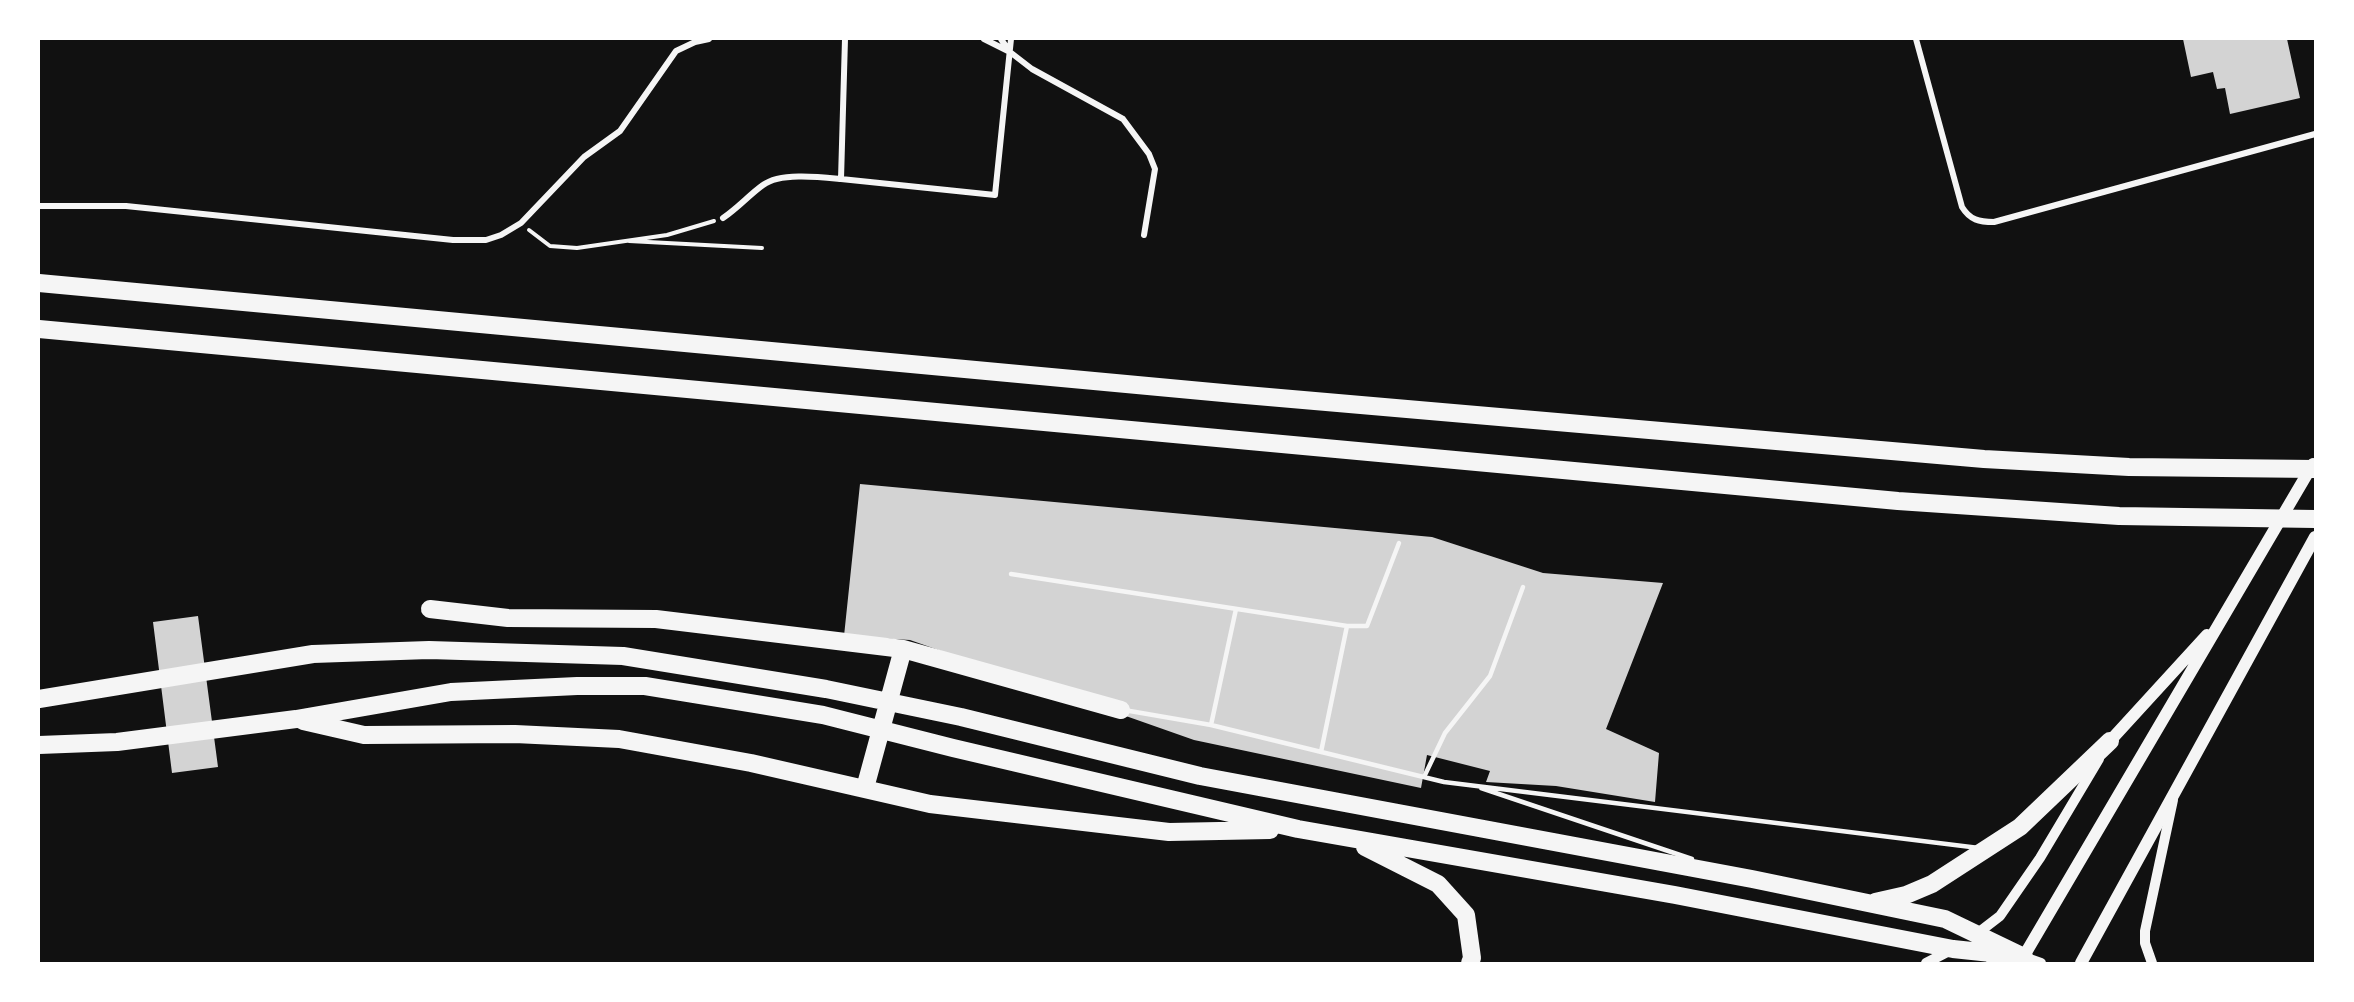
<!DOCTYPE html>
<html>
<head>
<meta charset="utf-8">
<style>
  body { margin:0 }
  #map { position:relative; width:2354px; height:1002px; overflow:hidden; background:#111; font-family:"Golos Text",sans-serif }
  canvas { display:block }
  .frame { position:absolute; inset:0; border:40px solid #fff; pointer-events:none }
</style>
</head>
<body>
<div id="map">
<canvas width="2354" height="1002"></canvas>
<div class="frame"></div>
</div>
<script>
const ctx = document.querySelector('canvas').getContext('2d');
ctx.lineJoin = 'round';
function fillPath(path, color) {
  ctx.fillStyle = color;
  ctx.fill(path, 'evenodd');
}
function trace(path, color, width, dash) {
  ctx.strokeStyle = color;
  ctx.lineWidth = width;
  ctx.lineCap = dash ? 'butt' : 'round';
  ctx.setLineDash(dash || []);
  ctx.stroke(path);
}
const building = new Path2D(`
  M2183 39H2287L2300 98 2230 114 2225 88 2217 89 2213 72 2191 77Z
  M860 484 1432 537 1543 573 1663 583 1606 729 1659 753 1655 802 1556 786 1486 782 1490 771 1427 755 1421 788 1194 740 910 640 844 636Z
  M198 616 218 767 172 773 153 622Z`);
const path = new Path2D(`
  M529 230 550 246 577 248 667 235 714 221
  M629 241 762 248`);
const service = new Path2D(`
  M1011 574 1347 626
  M1124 710 1211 725 1444 782 1979 848
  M1211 725 1236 609
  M1321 752 1347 626H1367L1399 543
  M1424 777 1445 733 1490 676 1523 587
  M1481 788 1692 859`);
const minor = new Path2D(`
  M845 39 841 179 995 195 1011 39
  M984 39 1010 52 1032 69 1123 119 1149 154 1155 169 1144 235
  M1001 39 1009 51
  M1916 39 1962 207C1970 220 1979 222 1994 222L2315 134
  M39 206H126L453 240H486L501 235 521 223 584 157 620 131 676 51 695 42 709 39
  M723 218C738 208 749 195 763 185 780 172 821 177 841 179`);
const tertiary = new Path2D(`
  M1974 936 2000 916 2040 858 2099 759
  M1926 963 1953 949
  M1991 963 2024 957 2041 963
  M2152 963 2145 943V931L2173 800`);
const secondary = new Path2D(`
  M2110 741 2207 635
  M2021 961 2313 464
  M2081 963 2315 537`);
const motorway = new Path2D(`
  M39 283 1234 394 1984 459 2129 467 2315 469
  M39 329 1898 501 2119 516 2315 519
  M430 609 508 618 656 619 903 649 1121 710
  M39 699 313 654 429 650 623 656 826 689 961 717 1200 776 1752 879 1945 919 2024 957
  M303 721 364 735 515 734 619 739 751 763 930 804 1169 832 1270 830
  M39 745 117 742 296 719 451 692 577 686H645L823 715 953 748 1298 829 1675 895 1953 949 2010 955
  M865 788 903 649
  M1365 847 1438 884 1466 915 1472 958 1470 963
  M1875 902 1906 895 1932 884 2020 827 2110 741`);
fillPath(building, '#d3d3d3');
trace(path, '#f5f5f5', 4);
trace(service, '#f5f5f5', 4.5);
trace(minor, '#f5f5f5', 6);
trace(tertiary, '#f5f5f5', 10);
trace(secondary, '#f5f5f5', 12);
trace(motorway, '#f5f5f5', 18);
</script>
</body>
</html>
